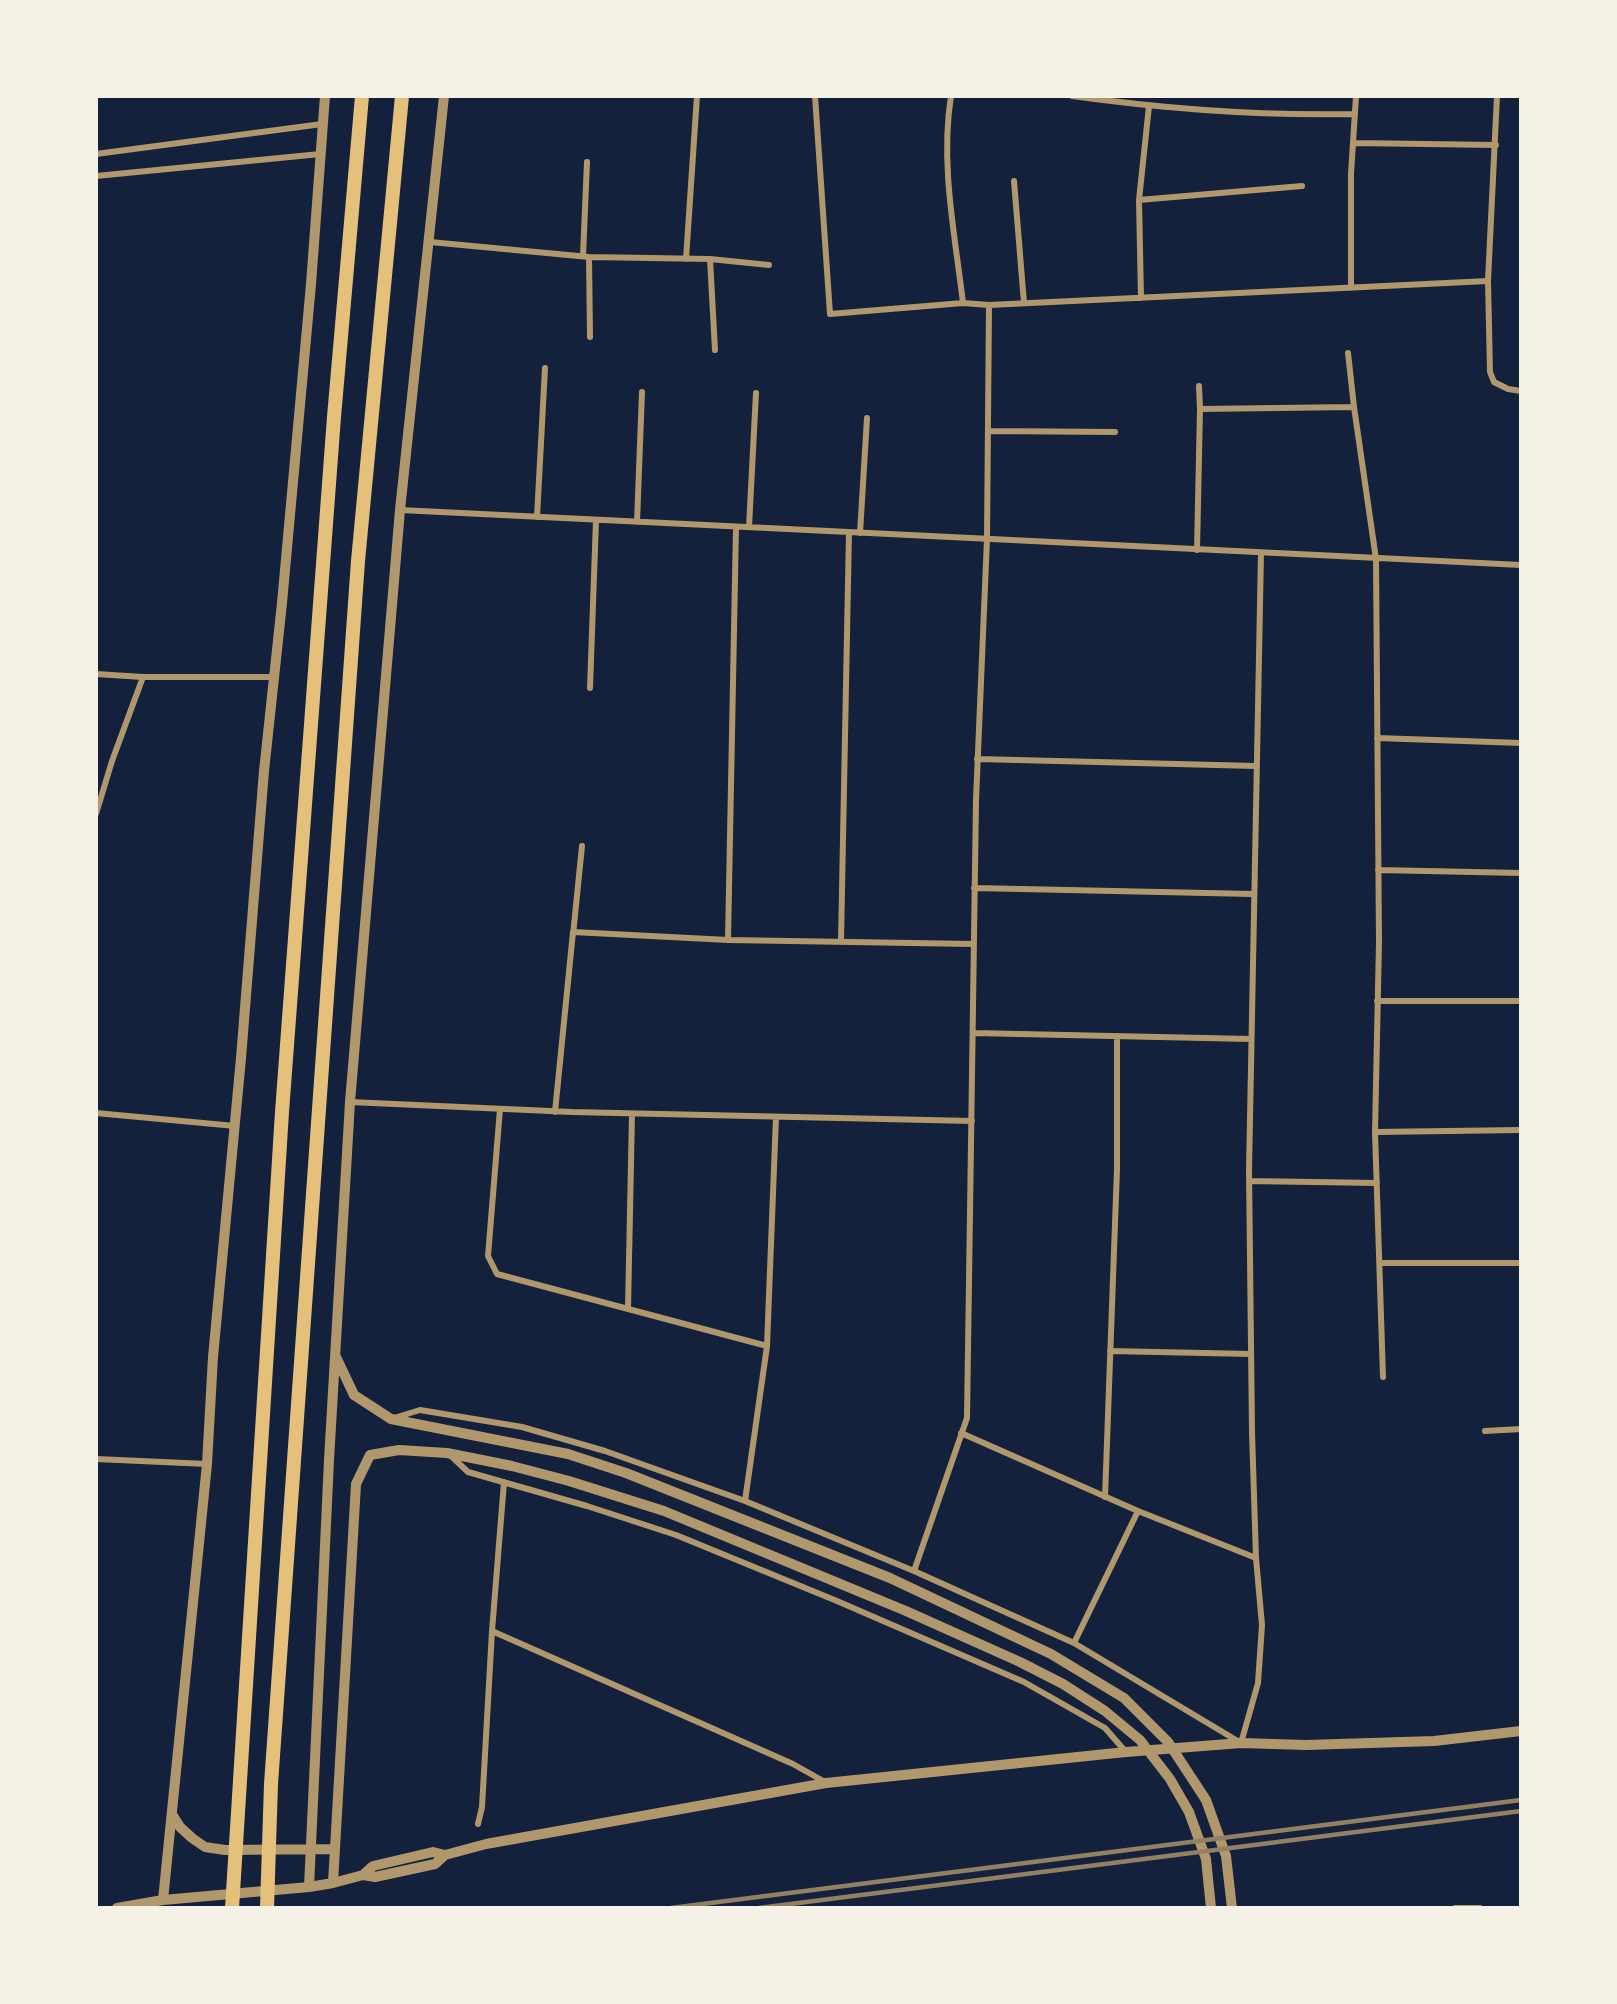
<!DOCTYPE html>
<html>
<head>
<meta charset="utf-8">
<style>
  body { margin:0 }
  #map { position:relative; width:1617px; height:2004px; overflow:hidden; background:#14213d; font-family:Rubik,sans-serif }
  canvas { display:block }
  .frame { position:absolute; inset:0; border:98px solid #f6f1e7; pointer-events:none }
</style>
</head>
<body>
<div id="map">
<canvas width="1617" height="2004"></canvas>
<div class="frame"></div>
</div>
<script>
const ctx = document.querySelector('canvas').getContext('2d');
ctx.lineJoin = 'round';
function trace(path, color, width, dash) {
  ctx.strokeStyle = color;
  ctx.lineWidth = width;
  ctx.lineCap = dash ? 'butt' : 'round';
  ctx.setLineDash(dash || []);
  ctx.stroke(path);
}
const minor = new Path2D(`
  M815 96 830 314 963 303 989 305 1488 281
  M951 96C940 164 955 235 963 303
  M1072 96C1166 109 1261 116 1355 114
  M1497 96 1488 281 1490 372 1494 382 1508 389 1521 391
  M1354 143 1496 145
  M96 154 322 124
  M96 176 320 154
  M1014 181 1024 303
  M1139 200 1302 186
  M430 242 589 257 710 259 769 265
  M583 256 587 162
  M589 257 590 337
  M686 259 697 96
  M710 259 715 350
  M1351 288V174L1356 96
  M1141 298 1139 200 1149 106
  M1348 353 1354 407
  M1199 386 1200 409
  M988 431 1115 432
  M400 510 1521 565
  M537 517 545 368
  M637 522 642 392
  M749 527 756 393
  M860 533 867 418
  M1197 550 1200 409 1354 407 1376 559 1379 942 1375 1132 1383 1377
  M96 674 143 677H274
  M590 688 596 520
  M1377 738 1521 743
  M977 759 1256 766
  M96 814 112 761 143 677
  M1378 870 1521 873
  M974 888 1253 894
  M573 935 582 846
  M728 940 736 527
  M841 941 849 532
  M1377 1001H1521
  M973 1033 1251 1039
  M350 1102 572 1112 972 1121
  M500 1109 488 1256 497 1274 767 1346
  M555 1112 573 932 728 940 973 944
  M96 1113 235 1126
  M1375 1132 1521 1130
  M1249 1181 1377 1183
  M1380 1263H1521
  M628 1309 632 1114
  M1110 1351 1251 1354
  M394 1418 420 1410 522 1427 605 1451 745 1501 914 1571 1074 1643 1241 1743 1258 1683 1262 1625 1256 1558 1252 1432 1249 1170 1261 553
  M1485 1431 1521 1429
  M961 1433 1138 1511 1256 1558
  M449 1454 468 1472 587 1506 676 1535 837 1601 1024 1682 1105 1728 1126 1752
  M96 1459 207 1464
  M1105 1497 1117 1169V1036
  M745 1501 767 1346 776 1117
  M914 1571 967 1418 976 800 987 539 989 305
  M492 1631 793 1764 825 1782
  M1074 1643 1138 1511
  M478 1824 482 1807 492 1631 504 1482
  M1455 1908H1480`);
const tertiary = new Path2D(`
  M336 1357 354 1395 391 1419 568 1454 626 1473 890 1578 1051 1654 1124 1698 1168 1742 1206 1800 1226 1856 1232 1908
  M173 1816 180 1827 192 1838 205 1847 225 1850 335 1849
  M363 1875 373 1866 433 1852 445 1855
  M333 1883 356 1484 370 1455 399 1450 447 1453 512 1466 569 1481 664 1511 906 1611 1020 1662 1063 1684 1105 1711 1140 1740 1170 1779 1189 1812 1206 1859 1211 1908
  M309 1887 329 1460 350 1102 400 510 444 96
  M163 1900 207 1464 213 1357 241 1058 264 771 282 603 311 284 325 96
  M117 1908 163 1900 309 1887 333 1883 363 1875 375 1877 435 1864 445 1855 486 1844 826 1783 1126 1752 1241 1743 1306 1745 1434 1741 1521 1731`);
const trunk = new Path2D(`
  M232 1908 282 1112 334 417 362 96
  M267 1908 271 1784 358 561 402 96`);
const rail = new Path2D(`
  M671 1908 1521 1800
  M759 1908 1521 1811`);
trace(minor, '#b1986c', 6);
trace(tertiary, '#b1986c', 10);
trace(trunk, '#e5c07b', 14);
trace(rail, '#918062', 4.5);
</script>
</body>
</html>
